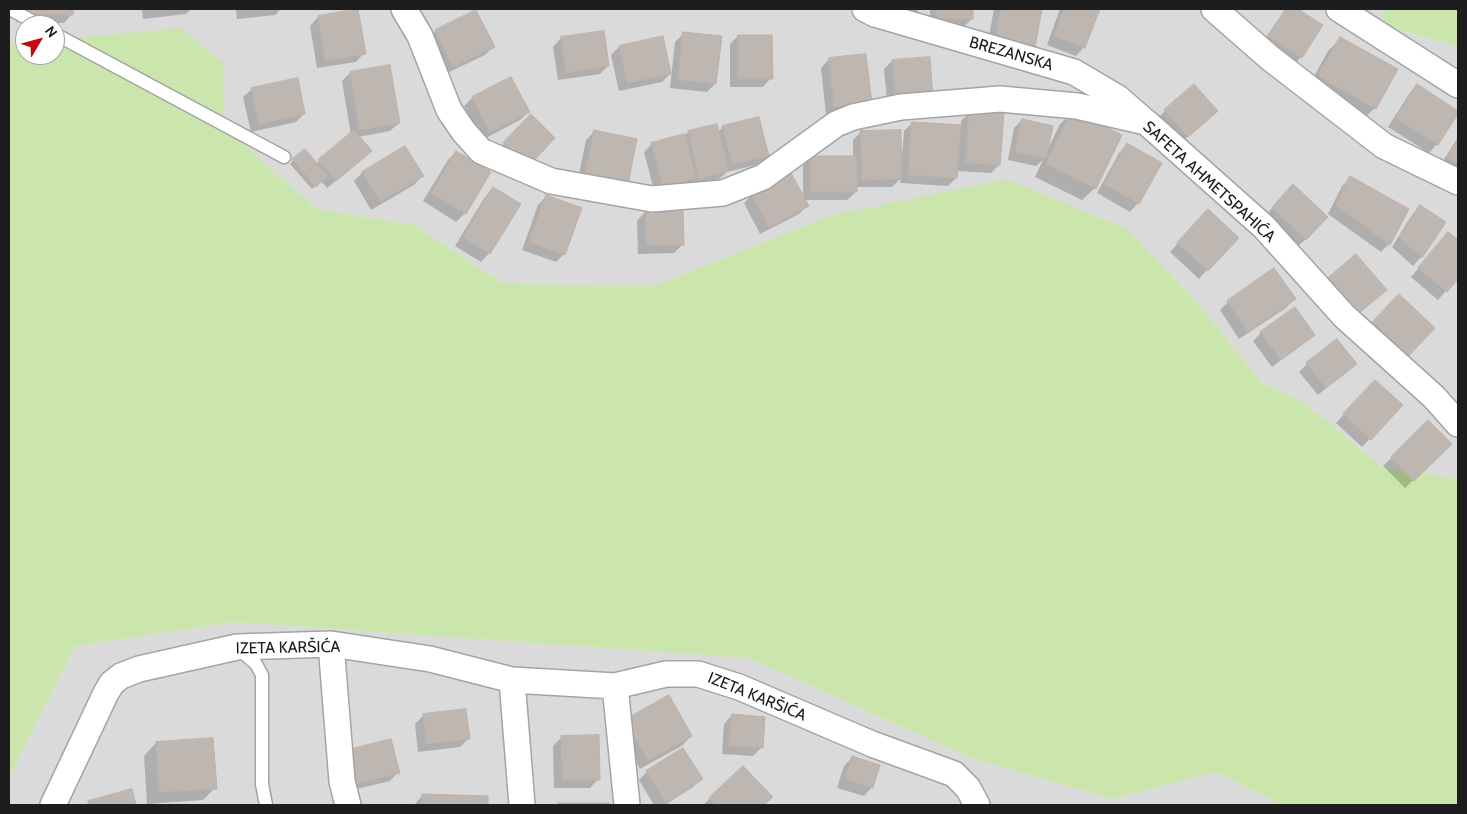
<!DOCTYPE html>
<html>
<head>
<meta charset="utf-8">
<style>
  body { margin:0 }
  #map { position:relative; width:1467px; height:814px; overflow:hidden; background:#eeeae4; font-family:Cabin,sans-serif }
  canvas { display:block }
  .frame { position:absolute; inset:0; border:10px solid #1d1d1d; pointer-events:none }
  .north { position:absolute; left:15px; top:15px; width:50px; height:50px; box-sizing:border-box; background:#fff; border:1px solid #a5a5a5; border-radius:50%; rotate:53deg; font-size:14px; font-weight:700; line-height:20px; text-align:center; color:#1d1d1d }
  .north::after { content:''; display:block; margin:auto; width:18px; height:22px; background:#c2090e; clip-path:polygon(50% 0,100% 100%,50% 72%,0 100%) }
</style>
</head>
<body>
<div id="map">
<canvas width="1467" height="814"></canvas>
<div class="frame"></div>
<div class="north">N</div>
</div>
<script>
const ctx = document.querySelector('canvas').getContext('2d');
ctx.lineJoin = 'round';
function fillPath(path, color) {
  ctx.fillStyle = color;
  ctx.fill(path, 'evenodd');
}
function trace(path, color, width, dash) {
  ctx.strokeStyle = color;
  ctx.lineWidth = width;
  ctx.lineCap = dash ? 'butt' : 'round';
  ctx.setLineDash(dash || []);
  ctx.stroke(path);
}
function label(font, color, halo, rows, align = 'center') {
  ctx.font = font + ' Cabin,sans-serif';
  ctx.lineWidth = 4;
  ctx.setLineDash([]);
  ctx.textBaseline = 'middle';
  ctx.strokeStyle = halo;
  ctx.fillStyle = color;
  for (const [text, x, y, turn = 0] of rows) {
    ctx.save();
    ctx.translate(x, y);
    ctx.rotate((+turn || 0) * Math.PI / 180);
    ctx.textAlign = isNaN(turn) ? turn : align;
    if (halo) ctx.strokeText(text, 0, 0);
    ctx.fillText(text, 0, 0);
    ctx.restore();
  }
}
const residential = new Path2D(`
  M9 9H1385L1383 26 1458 46V479L1382 467 1304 402 1262 383 1196 301 1128 230 829 216 654 286 504 284 414 225 316 209 224 126 55 40V25H25V43L13 44 9 37Z
  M235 622 749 658 971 758 1112 799 1216 772 1283 805H9V777L75 646Z`);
const grass = new Path2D(`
  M1385 9H1458V46L1383 26Z
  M180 28 223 63 224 126 316 209 414 225 504 284 654 286 829 216 1007 179 1128 230 1196 301 1262 383 1304 402 1382 467 1458 479V805H1283L1216 772 1112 799 971 758 749 658 235 622 75 646 9 777V37L13 44 25 43V55H55V40Z`);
const shadow = new Path2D(`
  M17 9H72V14L64 23 16 22Z
  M142 9H191L186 14 143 19Z
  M236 9H281L275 15 237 19Z
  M879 9H918V13L909 22Z
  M930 9H972V18L964 27 929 25Z
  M994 9H1041L1034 46 1026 54 987 47Z
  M1060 9H1098L1084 47 1076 56 1047 45Z
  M1286 9H1296L1321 25 1301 57 1293 65 1261 45Z
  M357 11 364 53 356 62 317 68 310 26 318 17Z
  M436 31 493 47 485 55 445 74 428 39Z
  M684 33 715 84 707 92 670 88 675 42Z
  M738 36 771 78 763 87H730V44Z
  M561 38 608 66 600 74 558 80 553 47Z
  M1341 38 1375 108 1362 120 1307 89 1328 51Z
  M619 47 670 74 662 82 619 91 611 55Z
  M829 59 862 111 826 115 821 68Z
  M892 61 932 98 888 109 884 69Z
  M350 73 399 123 390 131 358 137 362 159 327 188 321 181 312 189 290 164 293 160 316 164 351 135 342 81Z
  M511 78 528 112 520 120 482 140 464 106 472 98Z
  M1417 85 1458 112 1437 144 1429 153 1388 127 1409 94Z
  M252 89 304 114 296 122 251 132 243 97Z
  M1165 111 1208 119 1179 144 1157 119Z
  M970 112 999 165 991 173 957 171 956 178 948 186 900 183 901 178 892 187H856V192L847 200H804L807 206 799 214 760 234 744 203 752 195 803 197V165L811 157H853V140L861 132 902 156 904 131 912 123 961 126V121Z
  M1073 112 1095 188 1082 200 1035 177 1043 160 1036 166 1008 160 1014 128 1022 120 1047 151 1060 124Z
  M531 116 519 174 496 152Z
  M723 127 768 155 760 164 727 172 719 179 691 186 690 182 687 186 655 194 644 152 652 144 684 137 688 132H718Z
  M594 132 636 140 576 189 586 140Z
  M1458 137V177L1440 166Z
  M1127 145 1138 203 1130 212 1097 193 1119 153Z
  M405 148 422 176 414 185 371 210 354 181 362 173Z
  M456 152 490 172 465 213 456 222 423 201 448 160Z
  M1350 178 1389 244 1381 252 1328 214 1342 186Z
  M493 189 489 253 481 262 455 246 485 197Z
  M1285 194 1306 239 1297 247 1264 217Z
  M546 197 564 254 556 262 522 250 538 205Z
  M1420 207 1421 257 1413 266 1392 247 1412 215Z
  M645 212 683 244 674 253 638 254 637 221Z
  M1200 219 1207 270 1199 279 1170 252Z
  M1448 234 1458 242V277L1438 300 1411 277Z
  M1329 279 1385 290 1350 321 1321 287Z
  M1294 299 1286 308 1239 339 1220 310 1228 302Z
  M1261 333 1314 335 1272 367 1253 341Z
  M1307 364H1355L1318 395 1299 372Z
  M1367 390 1401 405 1362 447 1336 423Z
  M1428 422 1450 444 1405 488 1383 466Z
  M732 715 761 748 753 756 722 754 724 724Z
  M423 716 468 739 460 747 418 752 415 724Z
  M617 729 691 736 683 745 640 769Z
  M597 737 598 779 590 788H554L553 746 561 738Z
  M156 743 215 788 203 800 147 804 144 756Z
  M348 752 398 772 390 781 348 791Z
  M852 758 872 787 864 796 837 788 844 766Z
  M743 767 771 797 763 805H703Z
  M647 772 701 779 693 787 665 805H654L639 780Z
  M131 791 135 805H86L89 802Z
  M423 795 487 797 486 805H414Z
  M608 804V805H558L559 804Z`);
const building = new Path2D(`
  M24 9H73V15L24 14Z
  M358 9 366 54 325 61 318 16Z
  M937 9H973V19L937 18Z
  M1001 9H1042L1035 47 995 39Z
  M1064 9H1100L1085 48 1054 36Z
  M1286 9H1298L1323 25 1302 58 1268 36Z
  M476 10 495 47 453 67 435 30Z
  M604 31 609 66 566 73 561 37Z
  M683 32 722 36 716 84 678 80Z
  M738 35H772L773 79H738Z
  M663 36 671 74 627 83 619 46Z
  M1340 37 1398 69 1376 109 1318 76Z
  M866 54 872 103 834 107 829 58Z
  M930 57 933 99 896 102 892 60Z
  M390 65 400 123 359 130 350 72Z
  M511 77 530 112 490 133 472 97Z
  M298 78 305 114 259 124 251 88Z
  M1194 84 1218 111 1188 137 1164 110Z
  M1417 84 1458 111V114L1438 145 1395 118Z
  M1072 110 1122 135 1096 189 1046 164Z
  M969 111 1004 113 1000 165 966 163Z
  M531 114 555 138 528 167 503 143Z
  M759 117 769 156 732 165 722 126Z
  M1022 119 1053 126 1046 158 1015 152Z
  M912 122 961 125 957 178 908 175Z
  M717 124 729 171 699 179 688 131Z
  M354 130 372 151 336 181 318 160Z
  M594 130 637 139 627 190 584 181Z
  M901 130 902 179 862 180 860 131Z
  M685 134 696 178 663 187 651 143Z
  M1458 140V164L1447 157Z
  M1127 143 1162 163 1139 204 1104 184Z
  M405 146 424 176 380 202 362 172Z
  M305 149 328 176 316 187 292 159Z
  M456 151 491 172 466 214 431 193Z
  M810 156H857V192H811Z
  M791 173 809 206 769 227 751 194Z
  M1350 176 1409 209 1390 245 1336 205Z
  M1293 184 1328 217 1306 240 1272 208Z
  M493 187 521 204 490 254 463 237Z
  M546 195 582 208 565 255 529 242Z
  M1420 205 1446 222 1422 258 1399 238Z
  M1208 209 1239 238 1208 271 1177 243Z
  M683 210 684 245 646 246 645 211Z
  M1448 232 1458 240V279L1447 292 1418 268Z
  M1356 254 1387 290 1359 313 1328 278Z
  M1274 268 1296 299 1248 332 1227 301Z
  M1399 294 1435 328 1403 362 1367 328Z
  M1295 307 1315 335 1281 360 1260 332Z
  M1337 339 1357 364 1326 388 1306 363Z
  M1375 380 1403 405 1371 440 1343 414Z
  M1428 420 1452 444 1414 481 1391 457Z
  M669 695 692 736 648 761 625 720Z
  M466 709 470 739 426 744 423 714Z
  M732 714 765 717 763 748 729 746Z
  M599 735 600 780H562L561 736Z
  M213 738 217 789 159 792 156 742Z
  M391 739 400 773 356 784 348 750Z
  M683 748 703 779 666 803 646 771Z
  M852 756 880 765 873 788 845 779Z
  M743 766 773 797 764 805H716L709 798Z
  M132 789 136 805H89L88 801Z
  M422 794 488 796V805H422Z
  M558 803H609V805H558Z`);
const lane = new Path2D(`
  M10 9 39 25
  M55 34 284 157
  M239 649 256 664 262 675V784L266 805`);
const street = new Path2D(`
  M404 9 420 36 449 110 464 132 481 151 551 181 652 199 723 193 763 177 836 124 853 117 901 107 1000 99 1077 106 1146 122 1264 227 1344 316 1434 397 1458 424
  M865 9 875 14 1074 72 1118 98 1141 118
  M1214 9 1270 58 1384 146 1458 182
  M1339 9 1458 85
  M331 644 342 781 348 805
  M512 680 522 805
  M615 686 627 805
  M53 805 106 693 112 683 121 676 139 669 237 647 331 644 430 659 512 680 615 686 666 674H698L739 687 872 744 954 774 968 788 977 805`);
const streetNames = [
  ["BREZANSKA",1011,54,16],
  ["SAFETA AHMETSPAHIĆA",1209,182,42],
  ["IZETA KARŠIĆA",288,648,-1],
  ["IZETA KARŠIĆA",757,697,22]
];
fillPath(residential, '#dbdada');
fillPath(grass, '#cae6ac');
fillPath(shadow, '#0003');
fillPath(building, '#beb6b0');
trace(building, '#bfb1a7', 1);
trace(lane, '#a4a4a4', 15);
trace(street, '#a4a4a4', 28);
trace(lane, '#fff', 12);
trace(street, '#fff', 25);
label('16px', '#1d1d1d', '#fff', streetNames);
</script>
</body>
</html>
